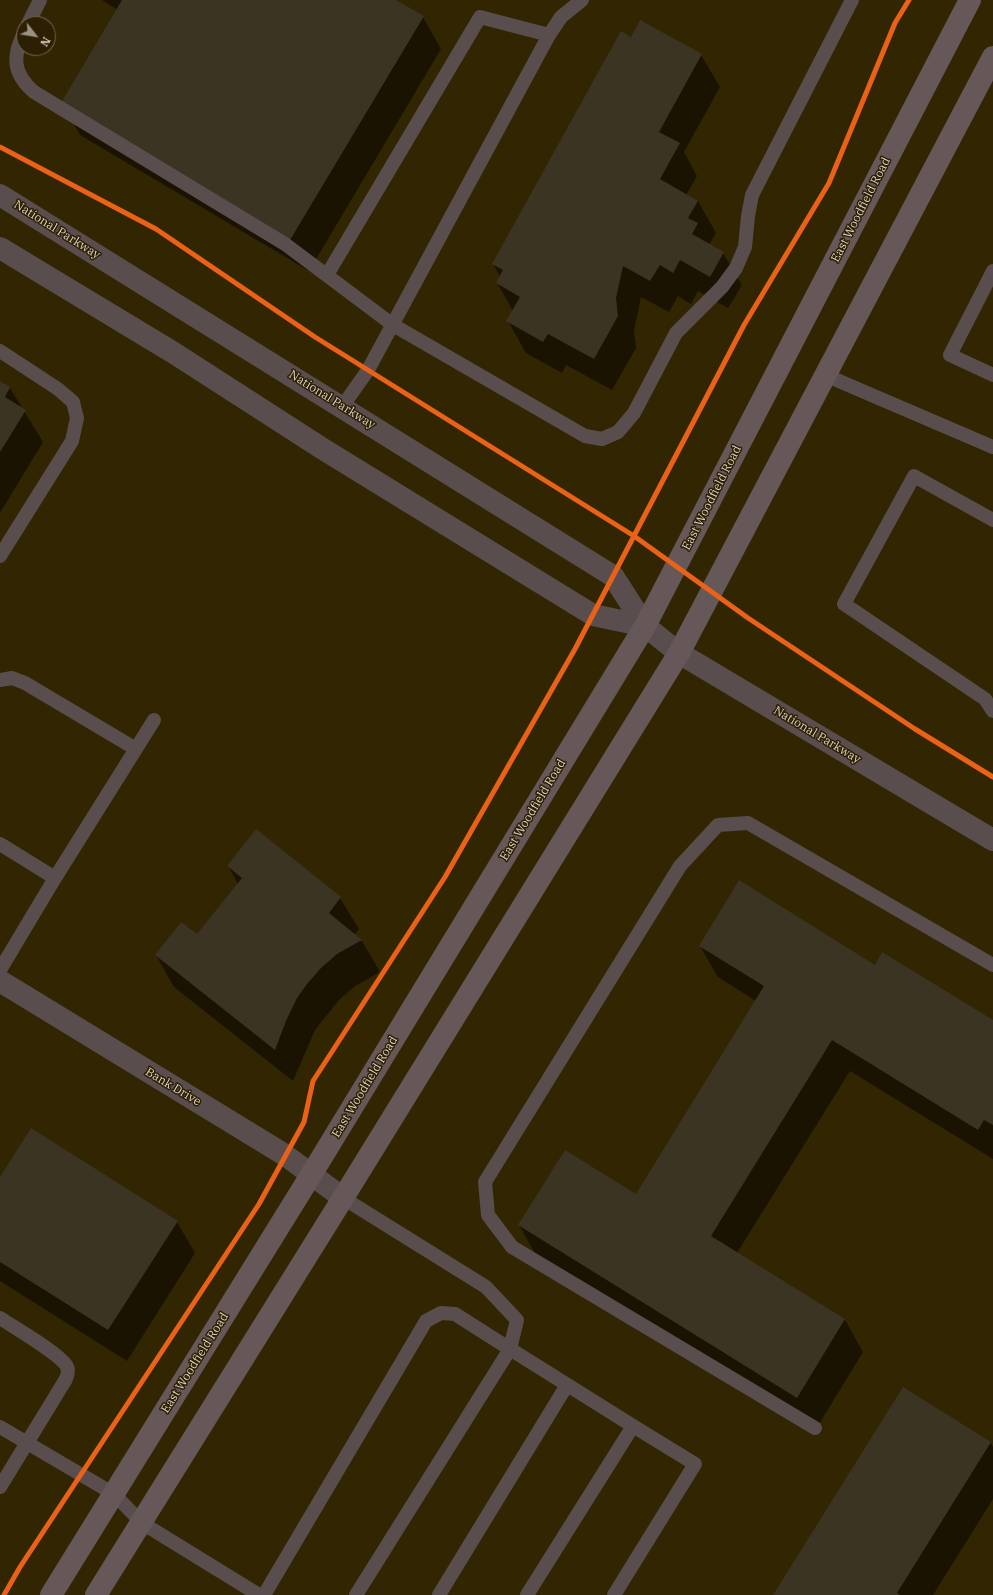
<!DOCTYPE html>
<html>
<head>
<meta charset="utf-8">
<style>
  body { margin:0 }
  #map { position:relative; width:993px; height:1595px; overflow:hidden; background:#221c0c; font-family:"IBM Plex Serif",serif }
  canvas { display:block }
  .north { position:absolute; left:16px; top:16px; width:40px; height:40px; box-sizing:border-box; background:#2c1f02; border:1px solid #72674f; border-radius:50%; rotate:121deg; font-size:11px; font-weight:700; line-height:16px; text-align:center; color:#dbd3c3 }
  .north::after { content:''; display:block; margin:auto; width:14px; height:18px; background:#9a9383; clip-path:polygon(50% 0,100% 100%,50% 72%,0 100%) }
</style>
</head>
<body>
<div id="map">
<canvas width="993" height="1595"></canvas>
<div class="north">N</div>
</div>
<script>
const ctx = document.querySelector('canvas').getContext('2d');
ctx.lineJoin = 'round';
function fillPath(path, color) {
  ctx.fillStyle = color;
  ctx.fill(path, 'evenodd');
}
function trace(path, color, width, dash) {
  ctx.strokeStyle = color;
  ctx.lineWidth = width;
  ctx.lineCap = dash ? 'butt' : 'round';
  ctx.setLineDash(dash || []);
  ctx.stroke(path);
}
function label(font, color, halo, rows, align = 'center') {
  ctx.font = font + ' "IBM Plex Serif",serif';
  ctx.lineWidth = 3;
  ctx.setLineDash([]);
  ctx.textBaseline = 'middle';
  ctx.strokeStyle = halo;
  ctx.fillStyle = color;
  for (const [text, x, y, turn = 0] of rows) {
    ctx.save();
    ctx.translate(x, y);
    ctx.rotate((+turn || 0) * Math.PI / 180);
    ctx.textAlign = isNaN(turn) ? turn : align;
    if (halo) ctx.strokeText(text, 0, 0);
    ctx.fillText(text, 0, 0);
    ctx.restore();
  }
}
const built = new Path2D(`
  M0 0H993V1595H0ZM24 24H48V48H24Z`);
const shadow = new Path2D(`
  M102 0H394L423 17 441 49 309 271 80 135 62 103 118 10Z
  M631 38 701 55 720 87 684 152 697 176 686 195 698 201 716 233 709 245 723 253 742 285 728 308 698 291 691 304 678 296 669 312 641 297 634 331 636 348 612 390 566 365 562 373 526 353 508 321 513 311 497 283 500 276 493 264Z
  M0 382 10 388 43 442 0 513Z
  M256 831 340 898 359 929 354 935 362 941 380 972 355 986 339 1000 315 1030 293 1081 174 987 156 955 197 936 238 884 228 866Z
  M700 946 875 966 993 1022V1159L850 1071 737 1253 845 1320 863 1352 816 1429 537 1257 519 1225 636 1195 756 1001 718 977Z
  M0 1179 177 1222 195 1253 127 1361 0 1281Z
  M990 1442 993 1447V1499L933 1595H774Z`);
const building = new Path2D(`
  M122 0H396L424 16 290 240 61 103Z
  M640 20 702 54 659 132 680 143 660 179 698 201 688 218 698 223 692 234 724 252 710 277 680 260 673 273 660 265 650 281 623 266 616 298 618 316 594 359 548 334 543 342 506 321 520 297 496 283 503 270 492 264 621 31 631 37Z
  M0 381 10 387 5 397 26 410 0 452Z
  M256 829 341 897 329 913 362 940 337 954 321 968 307 984 297 998 286 1021 275 1050 155 955 181 922 197 934 242 878 227 866Z
  M739 880 875 965 882 952 993 1020V1125L984 1120 978 1130 832 1040 711 1236 845 1319 797 1398 518 1225 565 1150 636 1194 764 986 699 946Z
  M31 1128 178 1221 108 1330 0 1262V1177Z
  M903 1387 991 1442 897 1593 900 1595H773Z`);
const lane = new Path2D(`
  M28 24 40 0
  M24 33C12 57 13 74 34 92L285 244 393 325 585 436 602 439 618 432 634 413 676 333 722 287 736 268 745 247 748 216 752 195 852 0
  M993 271 950 355 993 375
  M327 275 480 17 549 35
  M0 351 58 389 73 402 77 418 72 441 0 556
  M825 375 993 447
  M342 407 368 370 549 35 561 17 582 0
  M993 520 914 476 844 604 985 699 993 711
  M0 680 12 678 25 683 136 749
  M0 844 55 878 154 720
  M0 970 55 878
  M343 1198 486 1287 517 1320 510 1349 633 1426 527 1595
  M0 1318C15 1328 57 1352 66 1365 69 1369 68 1374 66 1379L0 1487
  M0 1427 114 1494 142 1523 259 1595
  M815 1428 512 1247 488 1215 485 1182 680 866 718 825 748 823 993 965
  M264 1595 426 1321 441 1313 455 1314 510 1349 356 1595
  M439 1595 567 1385
  M614 1595 695 1464 633 1426`);
const street = new Path2D(`
  M0 195 613 576 645 626 679 653 993 840
  M0 248 174 353 323 449 593 615 645 626
  M0 981 285 1155 343 1198`);
const secondary = new Path2D(`
  M51 1595 311 1175 645 626 970 0
  M96 1595 343 1198 679 653 993 57`);
const cycleway = new Path2D(`
  M0 147 156 229 315 337 634 536 748 618 915 729 993 777
  M4 1595 20 1567 259 1204 304 1122 313 1081 445 877 575 649 744 325 829 183 895 23 909 0`);
const streetNames = [
  ["East Woodfield Road",861,210,-63],
  ["National Parkway",57,230,32],
  ["National Parkway",332,400,32],
  ["East Woodfield Road",712,498,-63],
  ["National Parkway",817,735,31],
  ["East Woodfield Road",533,810,-59],
  ["Bank Drive",173,1087,31],
  ["East Woodfield Road",365,1087,-59],
  ["East Woodfield Road",195,1363,-58]
];
fillPath(built, '#322502');
fillPath(shadow, '#0007');
fillPath(building, '#3b3423');
trace(lane, '#594d4d', 14);
trace(street, '#594d4d', 22);
trace(secondary, '#665858', 22);
trace(cycleway, '#ea6118', 5);
label('12px', '#dbd3c3', '#2c1f02', streetNames);
</script>
</body>
</html>
